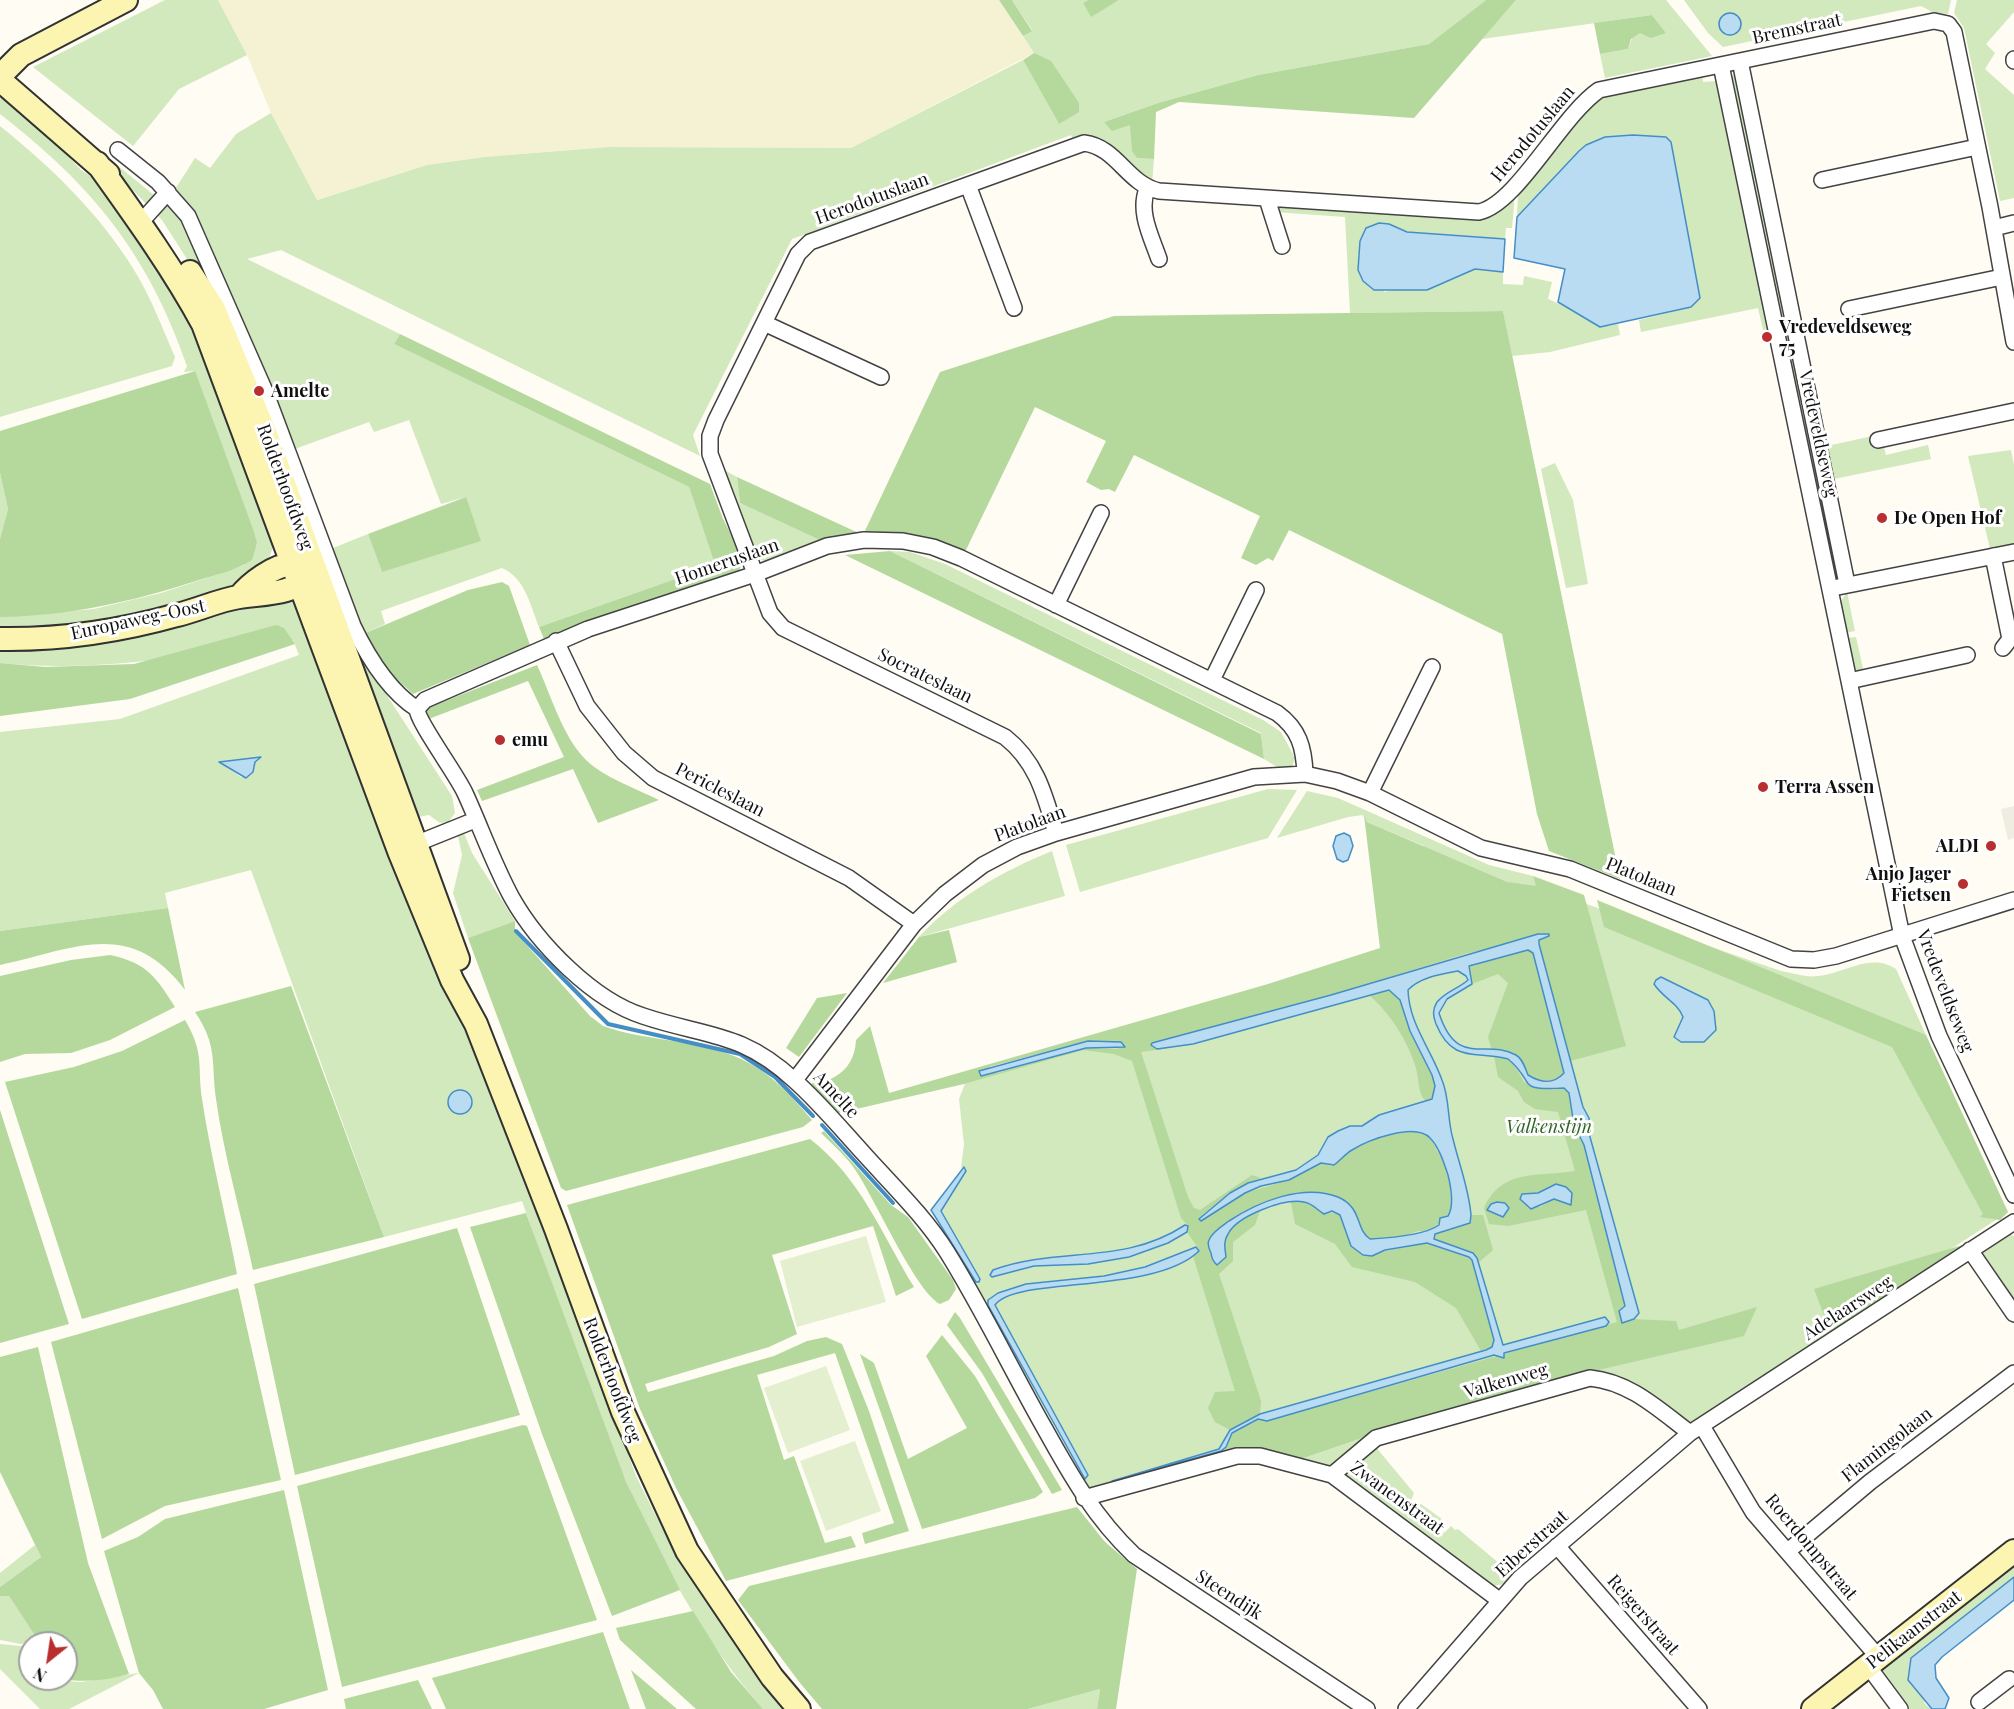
<!DOCTYPE html>
<html>
<head>
<meta charset="utf-8">
<style>
  body { margin:0 }
  #map { position:relative; width:2014px; height:1709px; overflow:hidden; background:#fefcf3; font-family:"Playfair Display",serif }
  canvas { display:block }
  .north { position:absolute; left:18px; top:1631px; width:60px; height:60px; box-sizing:border-box; background:#fff; border:2px solid #9f9f9f; border-radius:50%; rotate:210deg; font-size:16px; font-weight:700; line-height:24px; text-align:center; color:#101010 }
  .north::after { content:''; display:block; margin:auto; width:21px; height:27px; background:#b92e2f; clip-path:polygon(50% 0,100% 100%,50% 72%,0 100%) }
</style>
</head>
<body>
<div id="map">
<canvas width="2014" height="1709"></canvas>
<div class="north">N</div>
</div>
<script>
const ctx = document.querySelector('canvas').getContext('2d');
ctx.lineJoin = 'round';
function fillPath(path, color) {
  ctx.fillStyle = color;
  ctx.fill(path, 'evenodd');
}
function trace(path, color, width, dash) {
  ctx.strokeStyle = color;
  ctx.lineWidth = width;
  ctx.lineCap = dash ? 'butt' : 'round';
  ctx.setLineDash(dash || []);
  ctx.stroke(path);
}
function label(font, color, halo, rows, align = 'center') {
  ctx.font = font + ' "Playfair Display",serif';
  ctx.lineWidth = 6;
  ctx.setLineDash([]);
  ctx.textBaseline = 'middle';
  ctx.strokeStyle = halo;
  ctx.fillStyle = color;
  for (const [text, x, y, turn = 0] of rows) {
    ctx.save();
    ctx.translate(x, y);
    ctx.rotate((+turn || 0) * Math.PI / 180);
    ctx.textAlign = isNaN(turn) ? turn : align;
    if (halo) ctx.strokeText(text, 0, 0);
    ctx.fillText(text, 0, 0);
    ctx.restore();
  }
}
const farmland = new Path2D(`
  M218 0H999L1034 53 851 148 609 147 484 157 427 165 316 200 271 113 247 55Z`);
const green = new Path2D(`
  M165 0H218L247 55 179 89 133 146 33 67Z
  M1012 0H1088L1083 3 1091 16 1119 0H1486L1429 44 1258 75 1158 103 1104 122 1130 125 1137 158 1154 159 1152 184 1073 140 1071 135 792 239 693 435 700 456 281 250 247 259 400 334 394 344 689 487 715 565 539 627C530 604 525 578 502 568L381 611 385 624 363 634 328 550 368 534 382 572 466 497 441 504 409 420 374 432 369 422 292 450C258 362 230 268 174 191L195 158 210 168 236 134 271 113 317 200 427 165 484 157 609 147 851 148 1023 60 1059 124 1043 59 1034 53 1023 36 1032 30Z
  M1516 0H1666L1712 56 1605 78 1600 54 1628 49 1633 36 1640 33H1666L1652 15 1482 39Z
  M1684 0H1951L1948 14 1934 13 1921 6 1723 47 1708 33Z
  M1957 0H2014V12L1986 44 1995 53 1985 69 2014 95V198L2000 201 1964 28 1954 13Z
  M1735 72 1793 348 1788 349 1732 77Z
  M1702 73 1703 82 1717 81 1768 329 1763 330 1758 308 1641 332 1639 320 1691 307 1700 298 1671 142 1586 145 1517 217 1518 194 1558 148 1556 145 1600 96Z
  M4 96 34 120 81 170 105 186 195 324 274 544 268 561 232 590 100 626 0 632V617L94 609 161 593 234 569 244 565 257 544 194 371 184 372 187 366C148 254 93 186 0 114V99Z
  M0 126C51 167 100 214 134 270 151 297 162 328 175 357L172 366 0 417Z
  M75 131 181 217 230 326 162 220Z
  M1515 193 1512 228H1506L1505 239 1407 232 1389 224 1384 292 1399 288 1427 290 1475 269 1503 272V284L1523 285 1524 276 1552 282 1548 299 1609 326 1618 324 1620 335 1550 352 1512 356 1503 311 1350 313 1345 217 1275 212 1278 206 1477 219C1494 214 1504 207 1515 193Z
  M1793 351 1839 575 1836 576 1788 352Z
  M1873 436 1883 443 1886 455 1928 445 1931 459 1834 479 1827 446Z
  M2011 450 2014 465V544L1990 549 1968 456Z
  M1555 463 1573 500 1588 584 1566 588 1541 469Z
  M717 466 737 477 740 503 824 542 768 562 755 558Z
  M0 473 8 509 0 539Z
  M890 551 910 552 945 564 1263 720 1281 732 1295 758 1292 767 1285 772 1264 759 1261 733Z
  M1847 592 1855 631 1846 633 1840 603Z
  M290 600 297 605 452 999 540 1211 636 1476 666 1536 710 1608 783 1709H763C639 1565 585 1377 522 1201L384 1237 251 870 165 893 168 908 0 931V732L120 719 299 655 293 640C195 655 99 673 0 663V646ZM260 758 254 762 255 768 241 777 220 762Z
  M352 636 368 666 452 796 455 813 448 822 440 823 429 815 412 818Z
  M1856 637 1864 673 1855 675 1847 638Z
  M1268 789 1297 790 1268 838 1080 892 1066 845Z
  M1307 791 1338 798 1489 865 1533 876 1537 887 1781 971C1793 973 1807 978 1819 976 1845 973 1871 952 1896 969L1926 1035 1922 1034 2008 1212 1829 1328 1831 1334 1692 1423 1616 1375 1590 1372 1604 1368 1219 1449 1112 1480 1217 1452 1214 1456 1089 1489 937 1216 964 1167 961 1168 964 1144 959 1099 968 1076 1391 967 1424 846 1367 822 1363 815 1348 817 1277 838Z
  M464 833 472 853 515 921 468 938 453 893 462 855 458 836Z
  M1052 851 1065 896 919 937C956 897 1001 872 1052 851Z
  M2009 1234 2014 1236V1301L1981 1254Z
  M1374 1434 1328 1469 1298 1460Z
  M1375 1446 1414 1493 1410 1503 1416 1507 1421 1504 1442 1519 1436 1526 1444 1533 1451 1526 1455 1530 1458 1529 1512 1574 1505 1584 1491 1586 1345 1477V1470Z
  M35 1545 41 1557 0 1587V1573Z
  M2014 1563V1577L1911 1658 1925 1704 1932 1709H1909L1879 1667Z
  M3 1594 9 1596 39 1641 21 1644 0 1640V1596Z
  M0 1644 30 1647V1679L81 1682 139 1673 69 1709H40L0 1669Z
  M1100 1689 1097 1709H1028Z`);
const forest = new Path2D(`
  M999 0H1012L1032 31 1023 36Z
  M1088 0H1119L1091 17 1083 3Z
  M1486 0H1516L1414 118 1179 102 1156 112 1154 159 1137 158 1132 151 1130 125 1112 131 1104 122 1158 103 1258 75 1429 44Z
  M1652 15 1666 33 1651 38 1640 33 1631 39 1628 49 1600 54 1594 23Z
  M1034 53 1051 61 1079 103V112L1059 124 1023 60Z
  M1503 311 1620 879 1549 851 1537 814 1502 634 1289 530 1273 561 1268 558 1256 565 1241 558 1260 516 1134 455 1115 492 1109 489 1101 490 1086 482 1106 441 1035 407 964 554 824 542 740 503 737 477 863 535 940 372 1114 316Z
  M400 334 710 484 723 519 744 559 738 573 544 639 539 627 715 565 689 487 394 344Z
  M195 371 253 529 257 543 252 560C235 571 215 575 196 581 132 602 67 616 0 617V539L8 509 0 473V431Z
  M466 497 481 541 382 572 368 534Z
  M890 551 1261 734 1264 759 845 555Z
  M502 582 509 586 530 645 413 694 388 671 363 634 468 590Z
  M276 625 284 628 295 644 130 699 0 716V663L45 667 134 664Z
  M537 665C551 695 562 736 586 760 605 778 635 788 659 800L598 823 573 769 482 801 477 790 564 757 528 681 426 720 422 710Z
  M1364 815 1367 822 1507 882 1536 886 1533 876 1584 895 1626 1046 1570 1061 1539 944V940L1549 937V934H1538L1498 947 1468 953 1331 995 1152 1043V1047L1169 1048 1141 1052 1188 1197 1194 1208 1200 1210 1252 1175 1261 1178 1230 1193 1202 1215 1245 1193 1289 1180 1315 1165 1322 1163 1331 1166 1353 1149 1383 1136 1415 1131 1423 1133 1430 1138 1443 1161 1450 1184 1452 1210 1430 1232 1418 1231 1398 1238 1370 1239C1358 1231 1361 1215 1349 1205 1314 1174 1245 1206 1216 1231L1225 1250C1221 1228 1243 1219 1260 1211L1255 1225 1233 1242V1261L1219 1274 1261 1401 1260 1414 1230 1430 1215 1422 1208 1408 1215 1392 1235 1391 1193 1256 1199 1249 1187 1232 1188 1226 1181 1218 1132 1061 1114 1054 1083 1050 964 1084 839 1113 830 1108 812 1085 813 1075 822 1082C844 1076 855 1061 856 1040L870 1026 889 1093 1268 984 1380 948ZM1088 1041 1120 1049 1086 1048 997 1073 989 1067Z
  M1597 900 1926 1035 2008 1212 2000 1220 1980 1217 1983 1214 1892 1047 1604 927Z
  M168 908 185 990C130 917 75 949 0 965V931Z
  M515 921V932L590 1016 603 1026C645 1041 692 1039 734 1056 766 1068 790 1094 812 1120L803 1127 566 1191 561 1188 468 938Z
  M949 930 957 962 883 983 919 937Z
  M1528 949 1533 953 1564 1073C1553 1085 1541 1083 1528 1075L1523 1063 1492 1051 1488 1037 1508 983 1498 974 1472 984 1469 966Z
  M110 955C147 963 156 977 175 1007L110 1040 71 1053 25 1054 0 1062V976L71 960Z
  M291 986 384 1237 253 1270C241 1213 224 1156 216 1099 211 1062 218 1046 195 1012Z
  M1389 990 1400 1000 1410 1031 1432 1075 1435 1085 1434 1095 1428 1102C1418 1098 1419 1079 1416 1068 1408 1042 1391 1014 1370 996Z
  M847 993 799 1057 786 1048 817 998Z
  M185 1020C205 1054 197 1065 202 1099 211 1158 226 1216 237 1274L82 1319 5 1082 74 1067 122 1051Z
  M1494 1056C1511 1057 1517 1068 1524 1082L1554 1090 1564 1088 1569 1093 1574 1125 1584 1145 1625 1306 1621 1310 1622 1322 1632 1319 1676 1321 1679 1330 1757 1307 1744 1336 1590 1372 1374 1434 1298 1460 1214 1456 1221 1451 1232 1433 1258 1419 1267 1421 1617 1322 1586 1210 1508 1226 1489 1224 1484 1208C1502 1168 1538 1177 1575 1171L1558 1112 1535 1109 1524 1102 1518 1091 1498 1077ZM1555 1185 1566 1187 1572 1193 1563 1200 1554 1199 1540 1207 1522 1194 1538 1193Z
  M0 1110 69 1324 0 1343Z
  M824 1131 891 1205 908 1217 953 1280 956 1289 949 1300 940 1304C916 1292 875 1199 856 1171 847 1157 833 1145 821 1133Z
  M810 1139C861 1178 882 1235 914 1287L896 1296 873 1226 772 1255 797 1334 769 1347 645 1384 648 1392 774 1356 807 1341 826 1337 842 1344 869 1411 909 1531 865 1544 862 1533 894 1523 835 1353 757 1375 784 1460 794 1456 825 1543 851 1536 856 1547 726 1581 676 1488 640 1409 567 1205Z
  M1291 1202H1304L1318 1210 1340 1215 1375 1253 1427 1243 1469 1256 1472 1260 1494 1340 1493 1347 1481 1351 1456 1308 1415 1282 1352 1267 1335 1244 1295 1224Z
  M526 1213 626 1482 680 1590 612 1616 542 1434 470 1227Z
  M1471 1215H1483L1493 1250 1478 1263 1477 1258 1433 1239 1435 1234 1469 1223Z
  M457 1228 520 1415 295 1475 254 1284Z
  M1966 1244 1831 1334 1814 1289Z
  M238 1288 281 1480 165 1506 102 1539 51 1342Z
  M955 1312 960 1318 1062 1490 1052 1494 982 1373 947 1325Z
  M942 1335 975 1376 1043 1492 1035 1498 922 1529 860 1354 874 1363 908 1459 967 1428 926 1356Z
  M38 1347 88 1563 129 1674C108 1680 86 1683 64 1679L66 1643H40L9 1596H0V1587L41 1557 0 1472V1357Z
  M523 1425 527 1426 597 1620 342 1687 297 1486Z
  M284 1490 328 1690 264 1709H163L153 1690 139 1673 104 1551 138 1537 165 1519Z
  M1077 1507 1105 1542 1137 1569 1116 1709H1097L1100 1689 1028 1709H822L800 1683 738 1600 749 1586Z
  M693 1611 731 1672 763 1709H696L620 1640 616 1628Z
  M603 1632 630 1709H446L432 1678Z
  M631 1670 677 1709H646Z
  M418 1680 432 1709H346L344 1699Z`);
const pitch = new Path2D(`
  M866 1236 886 1302 797 1327 780 1261Z
  M826 1366 850 1430 788 1453 764 1388Z
  M855 1441 881 1511 826 1531 800 1461Z`);
const plaza = new Path2D(`
  M2014 806V838L2008 840 2001 809Z`);
const water = new Path2D(`
  M1719 24a11 11 0 1 1 22 0a11 11 0 1 1-22 0Z
  M1633 135 1666 137 1671 142 1700 298 1691 307 1600 327 1558 302 1565 269 1514 258 1517 217 1579 151 1586 145 1605 137Z
  M1379 223 1389 224 1407 232 1505 239 1503 272 1475 269 1427 290H1374L1363 281 1358 270 1360 241 1366 228Z
  M261 757 255 762 253 772 246 778 219 762Z
  M1344 833 1350 836 1353 846 1348 860 1343 862 1337 859 1333 846 1336 836Z
  M1538 934H1549V936L1539 940V944L1583 1107 1589 1118 1590 1137 1639 1313 1634 1319 1622 1323 1619 1311 1625 1306 1584 1145 1574 1125 1569 1093 1564 1088C1514 1091 1537 1083 1508 1059 1477 1050 1453 1065 1436 1024 1433 1016 1432 1010 1437 1002 1446 991 1458 989 1468 980L1466 976 1458 971C1442 974 1420 977 1408 990 1409 1024 1431 1049 1442 1080 1450 1099 1447 1119 1453 1139 1459 1164 1469 1189 1471 1215L1470 1223 1435 1234 1434 1239 1473 1253 1477 1258 1503 1345 1605 1317 1609 1322 1606 1326 1504 1353V1358L1494 1355 1267 1421 1258 1419 1232 1433 1226 1447 1221 1451 1112 1481 1219 1449 1230 1430 1260 1414 1486 1350 1492 1347 1494 1340 1472 1260 1469 1257 1427 1243 1385 1250 1372 1256 1363 1255 1351 1246 1340 1215 1332 1211 1324 1214C1317 1210 1312 1203 1304 1202 1284 1198 1237 1216 1228 1234 1223 1242 1225 1248 1226 1257L1217 1265C1213 1261 1212 1259 1211 1253 1209 1249 1207 1244 1209 1240 1212 1232 1222 1226 1229 1221 1258 1202 1303 1183 1338 1197 1363 1208 1355 1229 1370 1239 1389 1238 1425 1235 1439 1225L1440 1218 1448 1216C1454 1206 1451 1187 1448 1175 1444 1163 1439 1147 1430 1138 1415 1122 1368 1140 1352 1150 1345 1154 1341 1160 1334 1165L1321 1163 1289 1180 1261 1186 1245 1193 1201 1221 1199 1219 1230 1193 1248 1183 1296 1170 1318 1155 1328 1137 1338 1131 1350 1126H1362L1379 1115 1432 1099 1435 1086 1432 1075 1410 1031 1400 1000 1389 990 1193 1044 1157 1049 1151 1045 1152 1043 1331 995ZM1528 950 1533 953 1564 1073C1553 1085 1541 1083 1528 1075 1525 1068 1523 1059 1516 1055 1486 1038 1457 1069 1439 1013L1447 999 1472 984 1469 966Z
  M1661 977 1708 1000 1714 1011 1716 1030 1704 1042H1681L1674 1037 1683 1017C1677 1002 1663 998 1654 984L1656 980Z
  M1088 1041 1121 1042 1125 1047 1086 1048 981 1076 979 1071Z
  M448 1102a12 12 0 1 1 24 0a12 12 0 1 1-24 0Z
  M964 1167 966 1171 941 1211 980 1279 979 1282H976L931 1210Z
  M1556 1184 1566 1187 1572 1193 1571 1205 1554 1199 1531 1209 1520 1199 1522 1194 1538 1193Z
  M1497 1202 1505 1203 1509 1208 1503 1217 1487 1210 1491 1204Z
  M1185 1225 1188 1226 1187 1232 1168 1243 1129 1257 1088 1264 1034 1266 992 1277 990 1275 993 1270C1058 1246 1123 1266 1185 1225Z
  M1196 1247 1199 1251C1154 1295 1014 1276 995 1305L1088 1475 1085 1479 988 1305V1300L998 1293 1026 1284 1104 1276 1145 1267Z
  M2014 1577V1600L1942 1657 1935 1665 1936 1678 1949 1698 1945 1709H1932L1908 1680 1911 1658Z`);
const stream = new Path2D(`
  M516 931 608 1024 740 1054 775 1077 813 1116
  M822 1125 893 1203`);
const street = new Path2D(`
  M2014 59V61
  M1740 61 1847 584
  M1721 65 1902 936 1939 1036 2014 1195
  M118 150 158 182 188 216 265 391 353 626C367 655 389 691 417 709
  M1822 180 1977 147
  M968 185 1014 308
  M1147 189C1138 212 1151 236 1159 259
  M1267 199 1282 246
  M140 223 168 192
  M1994 228 2014 223
  M1849 309 2002 277
  M764 323 881 377
  M1878 440 2014 411
  M1993 556 2010 639 2003 648
  M1838 587 2014 552
  M1056 605 1101 513
  M556 641 587 706 624 753 653 778 849 878 914 924
  M1212 680 1256 590
  M1849 681 1967 655
  M417 709C417 721 457 775 465 793 481 828 494 865 512 898 538 944 593 1000 643 1016 705 1037 741 1031 794 1080 820 1103 842 1130 865 1155 893 1186 925 1217 947 1252 982 1308 1012 1371 1045 1429 1071 1476 1095 1518 1134 1555L1367 1709
  M417 709 425 700 588 629 755 574 827 546 864 540 903 541 933 547 961 558 1277 713C1299 729 1304 747 1305 774
  M1370 793 1432 667
  M1056 833C1045 796 1037 762 1005 737L783 628 770 613 710 454V436L716 420 798 254 810 242 1084 143C1117 147 1127 184 1159 191L1479 212C1517 204 1561 116 1599 90L1934 21 1948 24 1954 32 1990 207 2014 342
  M408 847 475 820
  M795 1080 914 924 945 894 983 865 1017 847 1056 833 1254 777 1305 774 1337 781 1370 793 1481 848 1570 869 1791 959 1814 960 1836 956 2014 900
  M1970 1250 2014 1314
  M1702 1426 1753 1512 1879 1658
  M1332 1475 1376 1438 1590 1378C1630 1382 1658 1409 1690 1433
  M1084 1498 1237 1456H1260L1332 1475 1499 1600
  M1557 1546 1699 1709
  M1788 1551 1870 1482 2014 1373
  M1868 1666 1900 1709
  M1979 1702 2009 1679
  M1406 1709 1520 1578 1690 1433 2014 1222`);
const secondary = new Path2D(`
  M0 76 21 55 126 0
  M0 80 108 174
  M97 163C135 216 172 267 203 324L399 851 452 980 476 1024 556 1229 623 1412 687 1551 772 1677 799 1709
  M190 272 214 309 267 437 458 959
  M239 597C250 583 274 565 293 564 297 564 303 567 307 568
  M0 639C60 640 120 631 177 615 198 610 219 600 239 597 266 593 292 595 312 575
  M1813 1709 2014 1551`);
const markers = [
  [1767,337,6,"#b92e2f"],
  [259,391,6,"#b92e2f"],
  [1882,518,6,"#b92e2f"],
  [500,740,6,"#b92e2f"],
  [1763,787,6,"#b92e2f"],
  [1991,846,6,"#b92e2f"],
  [1963,884,6,"#b92e2f"]
];
const streetNames = [
  ["Bremstraat",1797,29,-12],
  ["Herodotuslaan",1533,134,-50],
  ["Herodotuslaan",872,199,-20],
  ["Vredeveldseweg",1818,434,78],
  ["Rolderhoofdweg",285,487,70],
  ["Homeruslaan",727,562,-19],
  ["Europaweg-Oost",138,620,-12],
  ["Socrateslaan",925,676,26],
  ["Pericleslaan",720,790,27],
  ["Platolaan",1030,824,-20],
  ["Platolaan",1641,877,22],
  ["Vredeveldseweg",1945,991,69],
  ["Amelte",836,1095,47],
  ["Adelaarsweg",1848,1308,-33],
  ["Rolderhoofdweg",612,1380,69],
  ["Valkenweg",1506,1381,-16],
  ["Flamingolaan",1887,1445,-38],
  ["Zwanenstraat",1397,1498,36],
  ["Eiberstraat",1532,1544,-42],
  ["Roerdompstraat",1811,1547,50],
  ["Steendijk",1229,1595,33],
  ["Reigerstraat",1643,1615,49],
  ["Pelikaanstraat",1914,1630,-38]
];
const poiNames = [
  ["Vredeveldseweg",1779,327],
  ["75",1779,348],
  ["Amelte",271,391],
  ["De Open Hof",1894,518],
  ["emu",512,740],
  ["Terra Assen",1775,787],
  ["ALDI",1979,846,"right"],
  ["Anjo Jager",1951,874,"right"],
  ["Fietsen",1951,895,"right"]
];
const parkNames = [
  ["Valkenstijn",1549,1127]
];
fillPath(farmland, '#f4f2d3');
fillPath(green, '#d2e8bd');
fillPath(forest, '#b5d89d');
fillPath(pitch, '#e3efcf');
fillPath(plaza, '#efece1');
fillPath(water, '#badcf3');
trace(water, '#448ec7', 1.5);
trace(stream, '#448ec7', 4);
trace(street, '#434343', 18);
trace(secondary, '#323232', 26);
trace(street, '#fff', 15);
trace(secondary, '#fbf5b1', 22);
for (const [x, y, r, color] of markers) {
  const dot = new Path2D();
  dot.arc(x, y, r, 0, 2 * Math.PI);
  ctx.fillStyle = color;
  ctx.fill(dot);
  trace(dot, '#fff', 2);
}
label('18px', '#101010', '#fff', streetNames);
label('bold 18px', '#101010', '#fff', poiNames, 'left');
label('italic 18px', '#2e6522', '#fff', parkNames);
</script>
</body>
</html>
